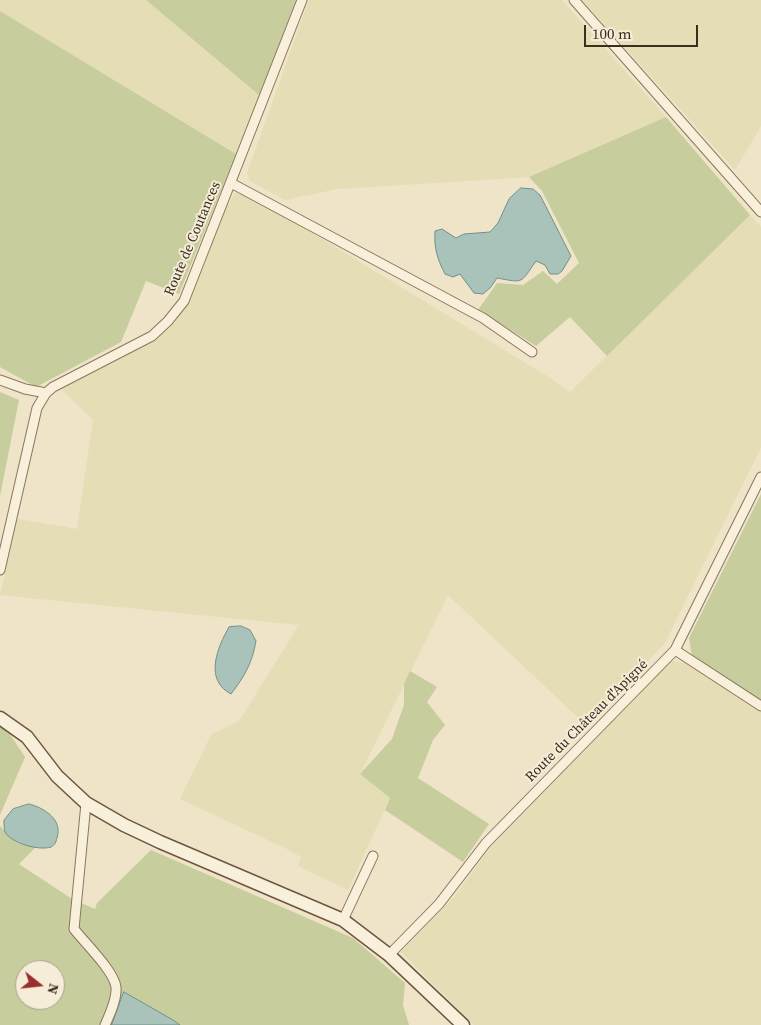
<!DOCTYPE html>
<html>
<head>
<meta charset="utf-8">
<style>
  body { margin:0 }
  #map { position:relative; width:761px; height:1025px; overflow:hidden; background:#efe3c8; font-family:"Source Serif 4",serif }
  canvas { display:block }
  .north { position:absolute; left:15px; top:960px; width:50px; height:50px; box-sizing:border-box; background:#f6edd8; border:1px solid #aba08e; border-radius:50%; rotate:106deg; font-size:14px; font-weight:700; line-height:20px; text-align:center; color:#3b2d20 }
  .north::after { content:''; display:block; margin:auto; width:18px; height:22px; background:#9a2d2e; clip-path:polygon(50% 0,100% 100%,50% 72%,0 100%) }
  .scale { position:absolute; left:584px; top:25px; width:114px; height:22px; box-sizing:border-box; border:2px solid #3b2d20; border-top:0; padding-left:6px; font-size:15px; line-height:18px; white-space:nowrap; color:#3b2d20; -webkit-text-stroke:4px #f6edd8; paint-order:stroke }
</style>
</head>
<body>
<div id="map">
<canvas width="761" height="1025"></canvas>
<div class="north">N</div>
<div class="scale">100 m</div>
</div>
<script>
const ctx = document.querySelector('canvas').getContext('2d');
ctx.lineJoin = 'round';
function fillPath(path, color) {
  ctx.fillStyle = color;
  ctx.fill(path, 'evenodd');
}
function trace(path, color, width, dash) {
  ctx.strokeStyle = color;
  ctx.lineWidth = width;
  ctx.lineCap = dash ? 'butt' : 'round';
  ctx.setLineDash(dash || []);
  ctx.stroke(path);
}
function label(font, color, halo, rows, align = 'center') {
  ctx.font = font + ' "Source Serif 4",serif';
  ctx.lineWidth = 4;
  ctx.setLineDash([]);
  ctx.textBaseline = 'middle';
  ctx.strokeStyle = halo;
  ctx.fillStyle = color;
  for (const [text, x, y, turn = 0] of rows) {
    ctx.save();
    ctx.translate(x, y);
    ctx.rotate((+turn || 0) * Math.PI / 180);
    ctx.textAlign = isNaN(turn) ? turn : align;
    if (halo) ctx.strokeText(text, 0, 0);
    ctx.fillText(text, 0, 0);
    ctx.restore();
  }
}
const farmland = new Path2D(`
  M0 0H146L259 95 236 154 0 11Z
  M309 0H562L666 117 529 177 337 189 285 200 250 181 247 173Z
  M582 0H761V126L735 170Z
  M235 193 253 197 547 376 570 392 750 215 761 227V447L665 643 586 725 448 595 360 774 390 798 348 890 298 866 301 857 287 849 180 799 211 735 240 720 299 625 0 595 17 519 77 529 93 420 60 388 156 340 174 324 191 299 226 209Z
  M672 661 687 663 761 710V1025H474L401 952 454 897 492 845 667 665Z`);
const green = new Path2D(`
  M146 0H296L259 95Z
  M0 11 236 154 179 294 146 281 121 342 36 387 0 367Z
  M666 117 750 215 607 356 570 317 536 346 478 310 497 283 523 285 543 271 557 284 579 263 542 191 529 177Z
  M0 392 19 400 0 496Z
  M761 494V701L692 656 689 638Z
  M410 671 437 687 427 702 445 725 433 740 418 778 489 824 463 862 385 810 390 798 360 774 392 739 404 705V684Z
  M0 726 9 733 25 757 0 815Z
  M0 826 16 842 36 847 19 864 72 899 95 909 97 903 151 850 353 938 405 983 403 1005 409 1025H180L124 992 112 1025H0ZM25 970H55V1000H25Z`);
const water = new Path2D(`
  M521 188 533 189 540 195 571 256 562 271 558 274H550L545 265 536 261C520 284 524 283 497 278L490 288 483 294 474 293 460 274 453 277 445 274C437 258 434 249 435 231L442 229 456 238 464 234 490 232 498 223 509 199Z
  M241 626 250 630 256 641C252 664 244 677 231 694 204 680 217 648 229 627Z
  M29 804C45 808 63 820 57 838 56 842 55 845 51 847 39 851 11 843 5 832 4 829 4 824 4 820L13 809Z
  M124 992 173 1020 180 1025H112Z`);
const street = new Path2D(`
  M574 0 761 212
  M231 183 483 318 532 352
  M0 380 25 389 46 393
  M0 570 37 408 46 393 53 387 152 336 168 321 184 301 302 0
  M675 650 761 706
  M86 803 74 929C85 943 114 971 116 987 117 999 110 1014 105 1025
  M343 920 373 856
  M389 955 439 904 486 843 675 650 761 477`);
const secondary = new Path2D(`
  M0 718 27 737 57 776 86 803 124 825 160 842 343 920 389 955 463 1025`);
const streetNames = [
  ["Route de Coutances",193,239,-67],
  ["Route du Château d'Apigné",587,721,-45]
];
fillPath(farmland, '#e4ddb5');
fillPath(green, '#c7cd9c');
fillPath(water, '#a9c3bb');
trace(water, '#6f9189', 1);
trace(street, '#8b755d', 11);
trace(secondary, '#6d5640', 15);
trace(street, '#f9f0dc', 9);
trace(secondary, '#f9f0dc', 12);
label('14px', '#3b2d20', '#f6edd8', streetNames);
</script>
</body>
</html>
